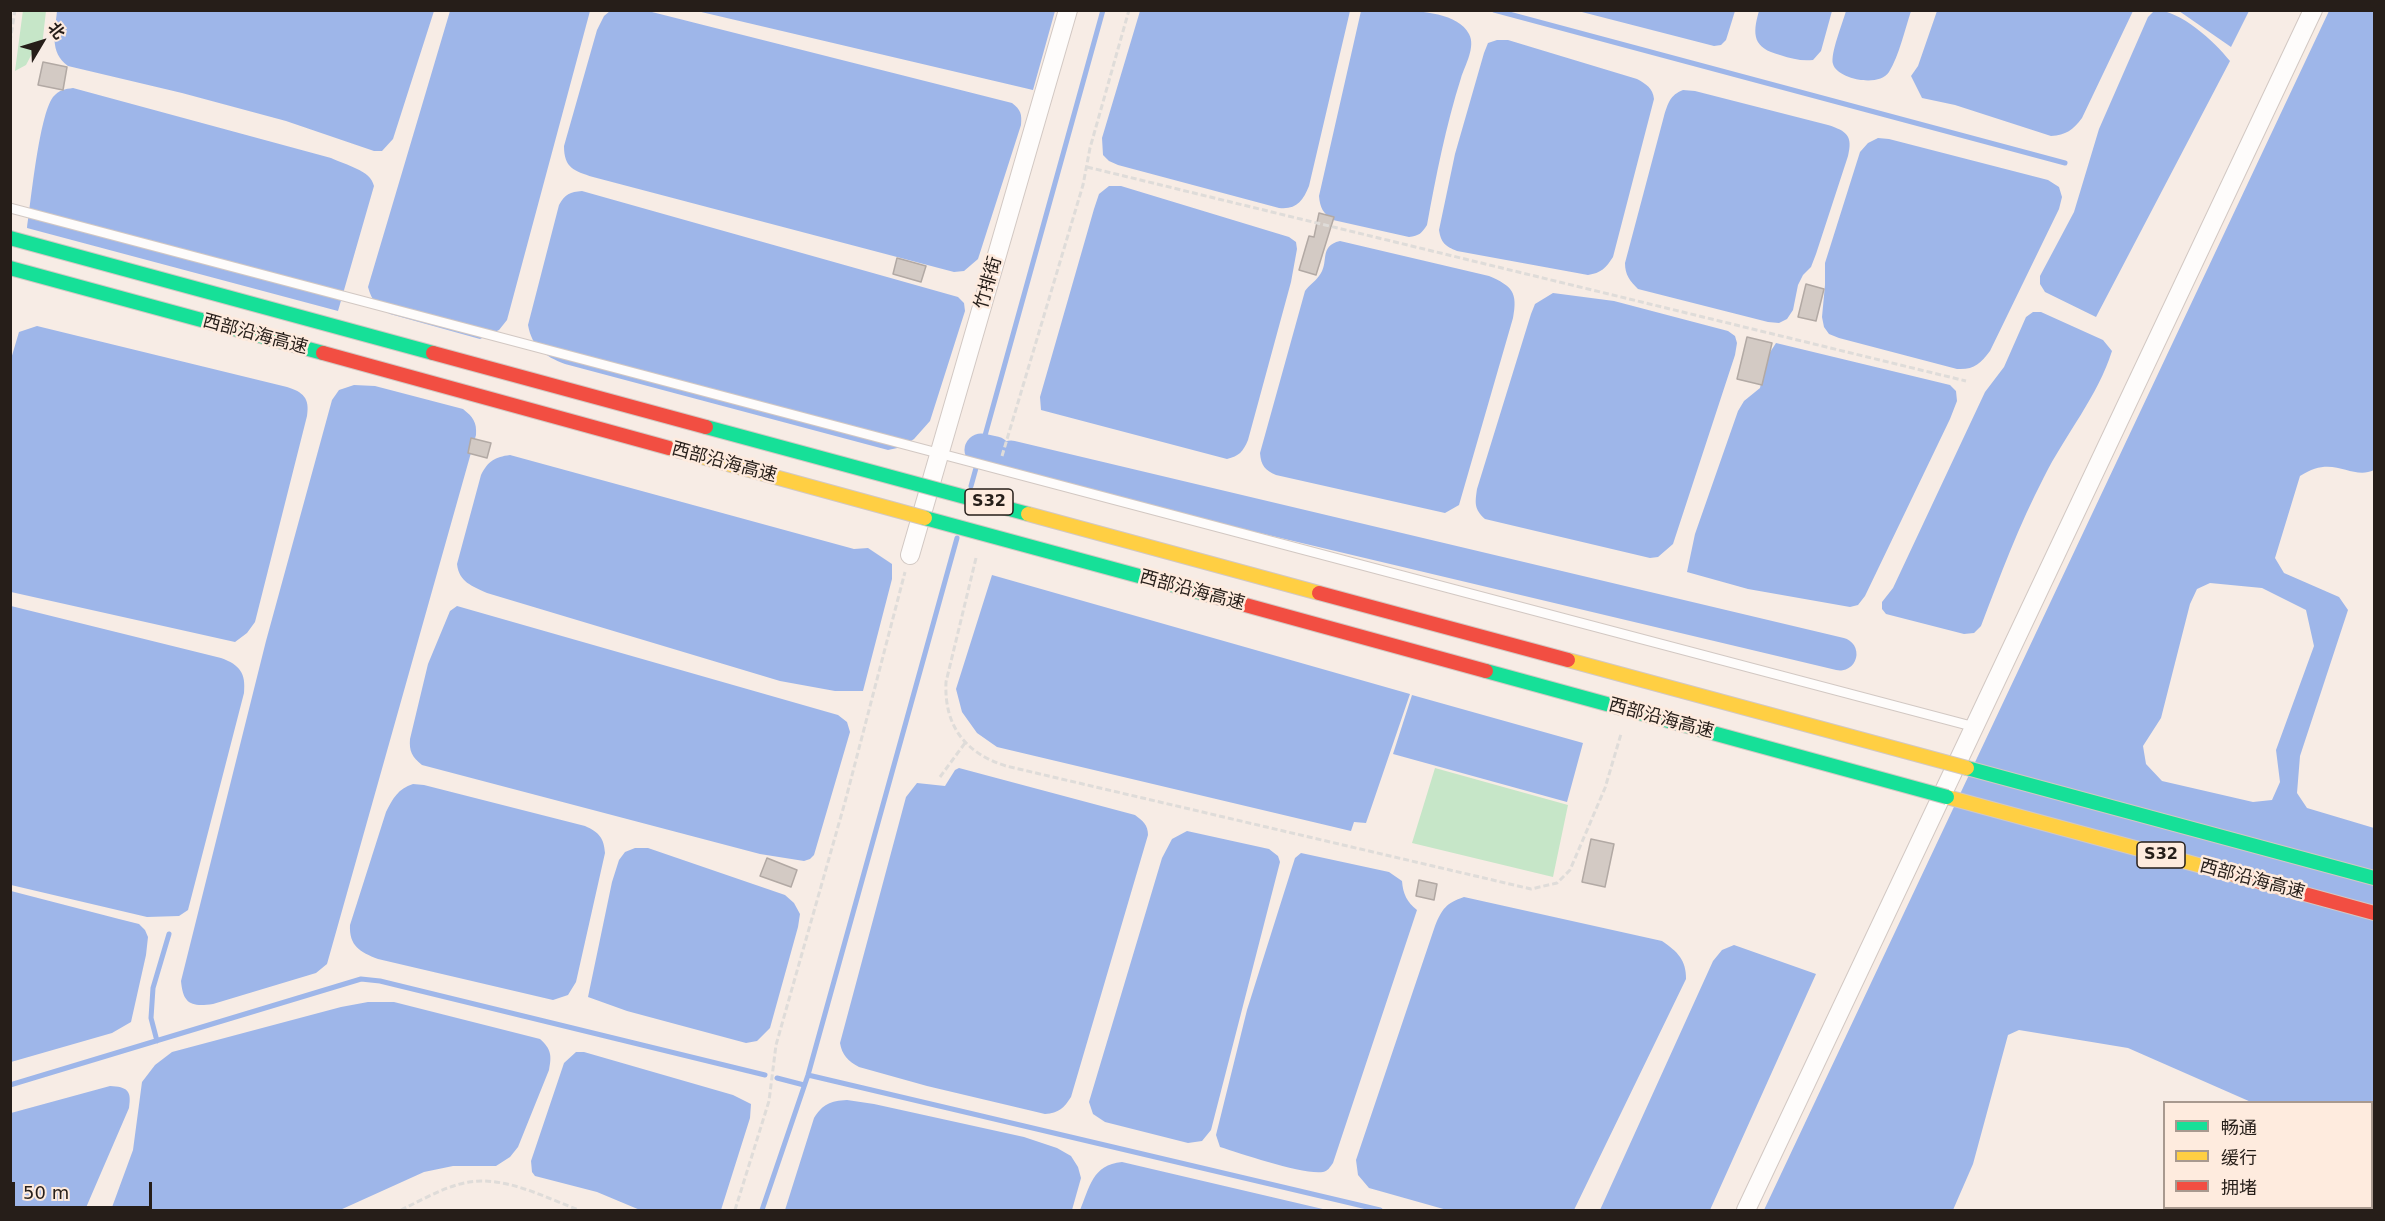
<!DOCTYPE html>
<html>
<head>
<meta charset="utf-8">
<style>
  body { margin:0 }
  #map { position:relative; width:2385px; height:1221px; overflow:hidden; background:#f7ece5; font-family:"DejaVu Sans","Noto Sans SC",sans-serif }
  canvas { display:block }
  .frame { position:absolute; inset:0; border:12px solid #261e19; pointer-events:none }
  .legend { position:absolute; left:2163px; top:1101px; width:210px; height:108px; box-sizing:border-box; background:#feebde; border:2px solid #a8998f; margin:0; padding:8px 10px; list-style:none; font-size:18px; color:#261e19 }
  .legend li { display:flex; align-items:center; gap:12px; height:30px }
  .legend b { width:30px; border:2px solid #a8998f }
  .north { position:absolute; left:12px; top:12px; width:60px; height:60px; -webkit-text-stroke:4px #feebde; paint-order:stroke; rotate:52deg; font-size:16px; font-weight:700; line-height:24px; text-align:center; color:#261e19 }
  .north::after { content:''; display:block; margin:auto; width:21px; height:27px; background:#261e19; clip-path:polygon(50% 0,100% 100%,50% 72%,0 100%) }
  .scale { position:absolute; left:12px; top:1182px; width:140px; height:27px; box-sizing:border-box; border:3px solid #261e19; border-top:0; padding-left:8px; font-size:18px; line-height:21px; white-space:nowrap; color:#261e19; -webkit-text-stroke:4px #feebde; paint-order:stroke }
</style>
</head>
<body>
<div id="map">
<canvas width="2385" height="1221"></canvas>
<div class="frame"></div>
<ul class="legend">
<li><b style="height:8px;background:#16e098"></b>畅通</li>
<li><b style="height:8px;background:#ffcf43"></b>缓行</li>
<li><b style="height:8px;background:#f24e42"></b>拥堵</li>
</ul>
<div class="north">北</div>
<div class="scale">50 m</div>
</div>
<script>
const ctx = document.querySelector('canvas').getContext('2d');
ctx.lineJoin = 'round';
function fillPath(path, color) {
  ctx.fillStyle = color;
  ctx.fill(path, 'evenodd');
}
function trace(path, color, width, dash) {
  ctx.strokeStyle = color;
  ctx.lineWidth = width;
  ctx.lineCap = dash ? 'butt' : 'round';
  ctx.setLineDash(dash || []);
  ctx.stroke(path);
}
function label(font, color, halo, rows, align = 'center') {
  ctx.font = font + ' "DejaVu Sans","Noto Sans SC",sans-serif';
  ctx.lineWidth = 5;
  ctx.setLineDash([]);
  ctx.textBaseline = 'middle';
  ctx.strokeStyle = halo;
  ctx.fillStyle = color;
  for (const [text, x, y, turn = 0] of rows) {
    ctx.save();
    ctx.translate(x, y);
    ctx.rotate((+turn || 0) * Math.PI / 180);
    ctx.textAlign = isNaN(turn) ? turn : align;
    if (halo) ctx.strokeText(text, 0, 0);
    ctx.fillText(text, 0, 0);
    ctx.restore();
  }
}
const green = new Path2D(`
  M23 10 46 11 42 46H36L26 65 15 71Z
  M1435 768 1568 805 1553 877 1412 843Z`);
const water = new Path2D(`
  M2155 10C2180 10 2214 41 2230 61L2096 317 2045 292 2040 284V276L2074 212 2099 129 2148 17Z
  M434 11 393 139 382 151H374L286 121 182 93 68 66C49 52 55 32 57 11Z
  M450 11H590L507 320 499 330 480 339 390 314C377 307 372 301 368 287Z
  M610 11H648L1012 103C1021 110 1022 114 1021 125L978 259 964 271 954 272 593 177C574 171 564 168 564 146L597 30 604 16Z
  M697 11H1055L1033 90Z
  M1140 11H1350L1309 186C1303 201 1296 210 1279 208L1118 165 1109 161 1103 155 1102 138Z
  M1361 11C1389 11 1454 5 1469 34 1476 47 1465 65 1461 78 1446 125 1436 176 1427 225 1422 233 1419 236 1409 237L1333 220C1323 213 1320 208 1319 196Z
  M1578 11H1577H1735L1726 40 1721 45 1714 46Z
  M1759 11H1832L1821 51 1813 60C1801 61 1792 59 1780 55 1753 48 1752 35 1759 11Z
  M1846 11H1911C1905 29 1899 56 1889 72 1879 88 1837 79 1833 64 1830 54 1843 22 1846 11Z
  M1937 11V10L2133 11 2082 118C2073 130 2066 135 2051 136L1955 105 1922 98 1911 76 1918 66Z
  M2179 11H2249L2231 47Z
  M2329 11H2374V470C2351 481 2334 453 2300 476L2275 558 2284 573 2339 597 2348 610 2300 756 2297 793 2307 808 2374 828V1158L2372 1156V1102H2251L2128 1048 2019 1030 2008 1035 1973 1164 1953 1210H1764ZM2210 583 2262 588 2306 610 2314 646 2276 750 2280 782 2272 800 2253 802 2162 781 2146 764 2143 746 2161 718 2190 604 2197 589Z
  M1497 40H1508L1637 79C1646 84 1653 88 1654 99L1613 257C1606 268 1601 273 1588 275L1457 251C1445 246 1441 243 1439 230L1455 154 1484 53 1488 43Z
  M73 88 331 158C345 165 371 170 374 186L338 311 27 228C31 201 39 116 53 97 59 90 65 89 73 88Z
  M1683 90 1695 91 1828 125C1847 131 1853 136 1848 156L1816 254 1811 267 1803 275 1798 285 1793 310 1787 319 1779 323 1768 322 1638 289C1630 281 1625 275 1625 263L1664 116C1668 103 1670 95 1683 90Z
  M1878 138 1889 139 2048 180 2059 187 2062 197 2059 209 1990 351C1980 364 1974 370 1957 369L1839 338 1829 334 1824 327 1822 317 1825 285V263L1860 152 1868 143Z
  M1109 186H1121L1289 237 1296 242 1297 249 1291 282 1248 440C1243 452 1239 456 1227 459L1041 410 1040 397 1094 209 1099 194Z
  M582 191 958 297 964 303 965 311 930 421 914 439 902 447 888 450 565 364C544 356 532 347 528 325L559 205C565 194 570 192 582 191Z
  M1340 241 1489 276C1512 286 1518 292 1513 318L1459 505 1445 513 1276 475C1265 470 1261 466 1260 453L1305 291C1309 285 1315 282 1319 276 1330 263 1318 246 1340 241Z
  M1553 293 1614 301 1728 331 1735 336 1737 343 1735 355 1673 544 1658 557 1650 558 1485 519C1474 509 1475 503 1477 489L1531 314 1535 304Z
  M2033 312H2041L2103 340 2112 351C2098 396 2065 435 2044 477 2019 525 2000 576 1981 626L1974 633 1964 634 1886 614 1882 609V602L1893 588 1985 392 2004 367 2026 317Z
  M37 326 287 387C303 392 310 398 307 416L255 622 247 633 235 642 11 592V359L19 332Z
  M1776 343 1950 385 1956 391 1957 401 1950 419 1865 596 1858 605 1850 607 1748 589 1687 572 1695 534 1738 411 1744 401 1760 388 1767 357Z
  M354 385 375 386 463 409C473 417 477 422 476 435L327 964 316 973 213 1004C191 1007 183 1004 181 981L266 641 332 400 339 390Z
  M510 455 854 549 868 548 892 564V579L863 691H835L780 681 487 593C472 586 459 582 457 564L481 475C488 461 495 457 510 455Z
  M992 575 1410 694 1366 823 1354 822 1351 831 997 747 977 733 962 712 956 689Z
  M11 606 221 658C240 665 246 673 244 693L188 910 179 916 147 917 11 885Z
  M457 606 838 715 847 722 850 732 814 855 810 859 804 861 760 854 422 765C412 757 409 751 410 739L428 664 450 611Z
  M1412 695 1583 743 1567 802 1393 754Z
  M959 768 1135 815C1143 821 1148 825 1148 835L1071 1097C1064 1108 1059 1113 1045 1114L927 1086 859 1067C848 1061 842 1055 840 1043L906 797 917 783 945 786 955 770Z
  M413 784 424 785 585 826C599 832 604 838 605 853L576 982 568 995 553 1000 378 959C360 952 349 946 350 925L386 812C393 798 398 789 413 784Z
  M1187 831 1269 849 1278 856 1280 862 1211 1130 1202 1141 1188 1143 1105 1122 1093 1114 1089 1102 1162 858 1172 839Z
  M635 848H648L785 895 794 903 800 914 798 927 770 1028 757 1041 746 1043 627 1011 588 997 612 882 619 860 625 852Z
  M1301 853 1389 872 1402 881C1403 894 1407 902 1417 910L1333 1163C1330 1167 1328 1171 1323 1172 1303 1175 1242 1154 1220 1147L1216 1135 1247 1010 1295 858Z
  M11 891 119 919 139 924 145 930 148 937 146 955 131 1022 112 1033 11 1062Z
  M1464 897 1662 941C1678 952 1686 960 1686 979L1574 1210H1447L1369 1188 1358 1175 1356 1160 1435 926C1442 909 1446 903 1464 897Z
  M1734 945 1816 974 1710 1210H1600L1713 961 1722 950Z
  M368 1002H394L540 1039C551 1049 552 1055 549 1070L518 1147 510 1157 496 1166H453L424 1172 340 1210H111L133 1150 142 1082 155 1065 172 1052 341 1007Z
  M576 1052H584L733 1095 751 1104 750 1118 721 1210H640L597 1192 535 1176 532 1172 531 1161 564 1063Z
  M110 1086C127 1087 132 1090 129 1108L85 1210H11V1113Z
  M847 1100 874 1104 1024 1137 1057 1148 1071 1156 1078 1167 1081 1178 1072 1210H785L814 1118C823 1104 830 1101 847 1100Z
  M1122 1162 1327 1210H1080C1090 1187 1092 1165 1122 1162Z`);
const stream = new Path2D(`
  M1494 10 2065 163
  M971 486 1103 10
  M157 1041 151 1018 153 988 169 934
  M808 1075 1380 1210
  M777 1078 804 1085
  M10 1085 361 979 380 981 765 1075
  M762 1210 808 1075 957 538`);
const river = new Path2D(`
  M981 450 995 453
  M1011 457 1840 654`);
const building = new Path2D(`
  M43 62 67 67 63 90 38 85Z
  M1319 213 1334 217 1316 275 1299 270 1309 236 1314 237Z
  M897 258 926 266 921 282 893 274Z
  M1806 284 1824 289 1816 321 1798 317Z
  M1747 337 1772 343 1762 385 1737 379Z
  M471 438 491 443 487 458 468 453Z
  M1591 839 1614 844 1605 887 1582 882Z
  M767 858 797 870 791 887 760 876Z
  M1419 880 1437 884 1434 900 1416 896Z`);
const path = new Path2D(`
  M10 42 15 10
  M1087 167 1966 381
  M1002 456 1083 185 1090 148 1129 10
  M976 558 946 682C944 726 965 753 1006 766L1531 889 1557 883 1570 870 1605 788 1621 734
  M940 777 965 743
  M401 1210C422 1200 445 1186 469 1182 506 1176 546 1198 579 1210
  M735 1210 769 1101 776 1045 845 802 905 572`);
const lane = new Path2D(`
  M10 208 1975 727`);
const street = new Path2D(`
  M910 555 1068 10
  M1746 1210 2313 10`);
const fast = new Path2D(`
  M1967 768 2374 878`);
const slow = new Path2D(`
  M1947 797 2235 875`);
const jam = new Path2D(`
  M2235 875 2374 913`);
const fastBridge = new Path2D(`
  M10 238 433 353
  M10 268 323 353
  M706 427 1028 514
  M925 518 1209 595
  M1486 671 1947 797`);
const slowBridge = new Path2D(`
  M669 448 925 518
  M1028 514 1319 593
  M1568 660 1967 768`);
const jamBridge = new Path2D(`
  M323 353 669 448
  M433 353 706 427
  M1319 593 1568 660
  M1209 595 1486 671`);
const shields = [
  [989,502,48],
  [2161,855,48]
];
const shieldNames = [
  ["S32",989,502],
  ["S32",2161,855]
];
const streetNames = [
  ["竹排街",989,283,-74],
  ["西部沿海高速",255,335,15],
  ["西部沿海高速",724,463,15],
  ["西部沿海高速",1192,591,15],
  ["西部沿海高速",1661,719,15],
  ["西部沿海高速",2252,880,15]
];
fillPath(green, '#c6e6c8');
fillPath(water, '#9eb6e9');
trace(stream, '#9eb6e9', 5);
trace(river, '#9eb6e9', 33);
fillPath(building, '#d3cac4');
trace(building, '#b2a9a4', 1.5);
trace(lane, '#d2c8c3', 11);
trace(street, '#d2c8c3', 20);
trace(fast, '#d2c8c3', 16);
trace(slow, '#d2c8c3', 16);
trace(jam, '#d2c8c3', 16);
trace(path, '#dfdcd9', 3, [6, 3]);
trace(lane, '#fefcfb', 9);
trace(street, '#fefcfb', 18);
trace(fast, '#16e098', 14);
trace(slow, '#ffcf43', 14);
trace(jam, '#f24e42', 14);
trace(fastBridge, '#d2c8c3', 16, []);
trace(slowBridge, '#d2c8c3', 16, []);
trace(jamBridge, '#d2c8c3', 16, []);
trace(fastBridge, '#16e098', 14);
trace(slowBridge, '#ffcf43', 14);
trace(jamBridge, '#f24e42', 14);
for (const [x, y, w] of shields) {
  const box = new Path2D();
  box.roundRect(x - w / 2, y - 13, w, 26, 4.5);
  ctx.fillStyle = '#feebde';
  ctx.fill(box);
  trace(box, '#261e19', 1.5);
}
label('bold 16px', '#261e19', null, shieldNames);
label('18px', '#261e19', '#feebde', streetNames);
</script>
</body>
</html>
